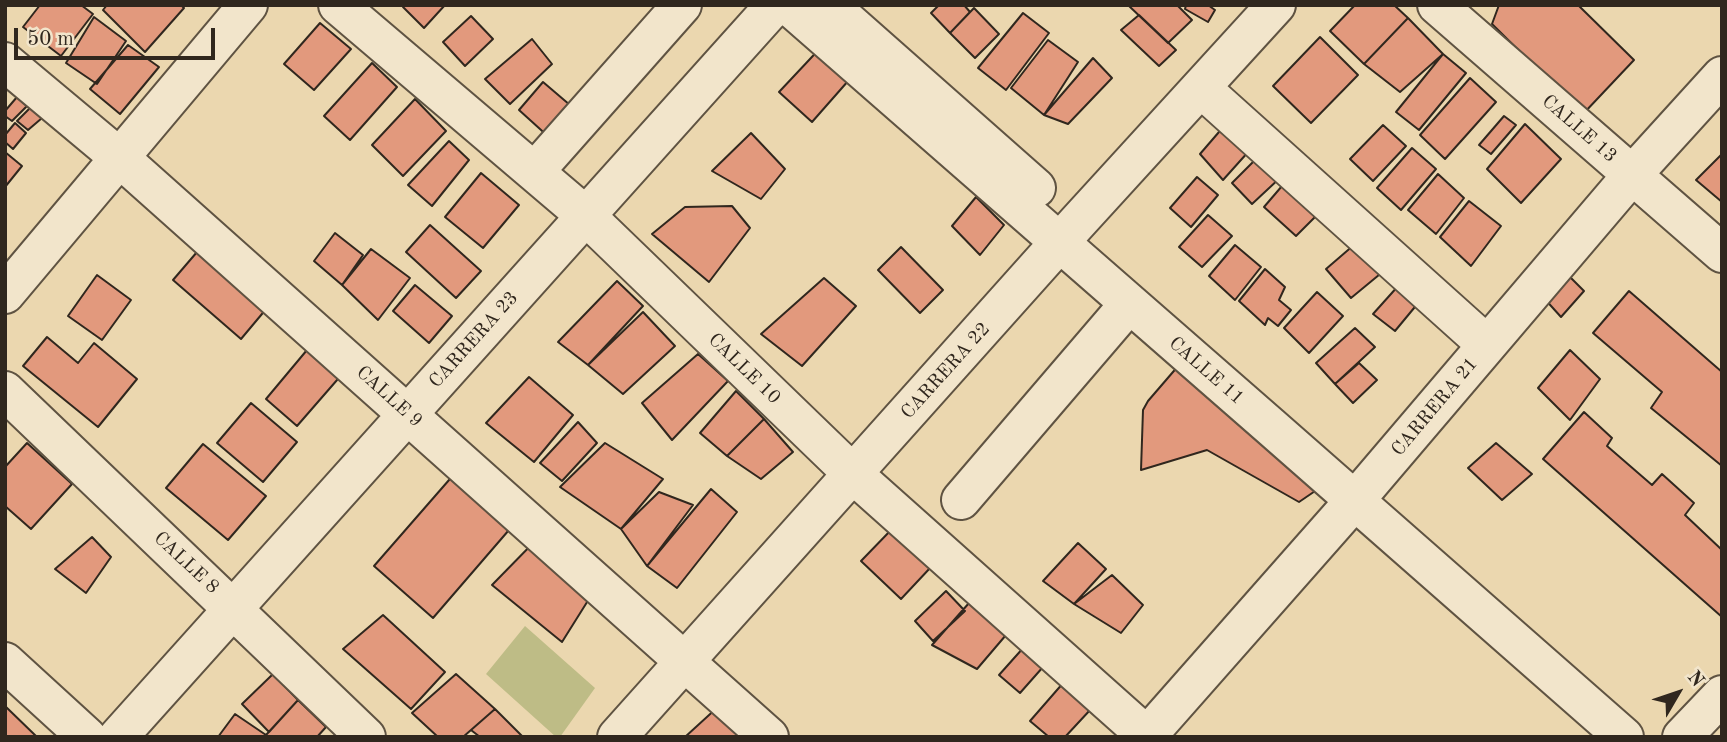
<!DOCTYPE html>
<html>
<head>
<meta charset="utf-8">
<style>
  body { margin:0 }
  #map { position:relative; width:1727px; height:742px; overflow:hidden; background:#ebd7af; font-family:"Old Standard TT",serif }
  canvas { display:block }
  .frame { position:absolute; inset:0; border:7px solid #30271e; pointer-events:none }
  .north { position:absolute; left:1643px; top:658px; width:70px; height:70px; -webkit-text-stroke:5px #f2e5cb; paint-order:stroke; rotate:51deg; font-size:19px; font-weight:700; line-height:28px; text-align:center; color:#30271e }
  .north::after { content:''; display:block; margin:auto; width:24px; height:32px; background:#30271e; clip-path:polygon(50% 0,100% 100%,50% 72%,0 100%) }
  .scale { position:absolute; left:14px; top:28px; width:201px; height:32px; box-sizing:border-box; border:4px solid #30271e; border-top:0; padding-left:9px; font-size:21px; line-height:24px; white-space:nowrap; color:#30271e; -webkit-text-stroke:5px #f2e5cb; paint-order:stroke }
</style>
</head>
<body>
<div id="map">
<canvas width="1727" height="742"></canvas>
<div class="frame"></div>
<div class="north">N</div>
<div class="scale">50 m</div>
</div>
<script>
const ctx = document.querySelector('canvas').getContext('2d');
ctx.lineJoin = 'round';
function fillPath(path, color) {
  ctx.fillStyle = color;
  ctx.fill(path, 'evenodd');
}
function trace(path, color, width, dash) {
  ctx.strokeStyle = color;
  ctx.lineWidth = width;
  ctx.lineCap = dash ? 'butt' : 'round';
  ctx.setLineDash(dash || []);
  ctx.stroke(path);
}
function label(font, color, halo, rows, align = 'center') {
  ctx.font = font + ' "Old Standard TT",serif';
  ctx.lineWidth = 5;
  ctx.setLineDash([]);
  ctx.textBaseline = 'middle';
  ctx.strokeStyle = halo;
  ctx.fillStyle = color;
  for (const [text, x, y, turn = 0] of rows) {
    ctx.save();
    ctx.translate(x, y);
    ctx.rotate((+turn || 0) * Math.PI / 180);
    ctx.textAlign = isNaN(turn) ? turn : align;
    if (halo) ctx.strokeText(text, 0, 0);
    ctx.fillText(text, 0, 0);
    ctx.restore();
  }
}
const green = new Path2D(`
  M525 626 595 688 560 737H556L486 674Z`);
const building = new Path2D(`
  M40 5H81L93 14 61 56 23 27Z
  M107 5H181L184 8 145 52 103 10Z
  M404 5H445L424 28 403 7Z
  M939 5H964L970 12 950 33 931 13Z
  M1177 5 1192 20 1168 43 1129 6Z
  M1186 5H1208L1215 10 1208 22 1185 9Z
  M1355 5H1394L1408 18 1364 64 1330 31Z
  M1499 5H1578L1634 60 1583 114 1492 24Z
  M974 8 999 34 975 58 950 33Z
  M1023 13 1049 33 1006 90 978 68Z
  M1139 15 1176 50 1159 66 1121 30Z
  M471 16 493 39 465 66 443 42Z
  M94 17 126 41 97 84 66 63Z
  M1408 18 1443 54 1400 92 1364 64Z
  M320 23 351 49 314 90 284 64Z
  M1320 37 1358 75 1311 123 1273 86Z
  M532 39 552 64 510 104 485 79Z
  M1048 40 1078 62 1044 115 1011 88Z
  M825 43 856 72 812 122 779 92Z
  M128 45 159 67 120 114 90 89Z
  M1443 54 1466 73 1419 130 1396 112Z
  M1093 58 1112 78 1068 124 1044 115Z
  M372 63 397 87 350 140 324 116Z
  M1470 78 1496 102 1445 159 1420 135Z
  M543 82 577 111 551 139 519 110Z
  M17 97 27 106 12 121 5 116V111Z
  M415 99 446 131 403 176 372 145Z
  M31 107 42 118 28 130 17 121Z
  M1504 116 1516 125 1491 154 1479 145Z
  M15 123 26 133 13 149 5 142V135Z
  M1525 124 1561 159 1521 203 1487 169Z
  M1225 125 1249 151 1223 180 1200 154Z
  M1383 125 1406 146 1373 181 1350 159Z
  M751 133 785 169 761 199 712 171Z
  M449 141 469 160 432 206 408 185Z
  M1412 148 1436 169 1401 210 1377 188Z
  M5 152 22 166 5 187Z
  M1722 154V202L1696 180Z
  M1260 155 1282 176 1252 204 1232 183Z
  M481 173 519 205 483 248 445 217Z
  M1438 174 1464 198 1436 234 1408 210Z
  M1197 177 1218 195 1191 227 1170 208Z
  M1288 179 1323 209 1296 236 1264 207Z
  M976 197 1004 225 980 255 952 226Z
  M1469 201 1501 226 1471 266 1440 237Z
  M732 206 750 228 709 282 652 234 685 207Z
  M1208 215 1232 236 1202 267 1179 247Z
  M430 225 481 271 456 298 406 252Z
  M335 233 363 255 342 285 314 261Z
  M1362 238 1391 265 1351 298 1326 269Z
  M203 245 272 302 241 339 173 280Z
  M1235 245 1261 267 1235 300 1209 276Z
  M901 247 943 290 920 313 878 270Z
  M371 249 410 278 378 320 342 285Z
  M1265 269 1285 287 1279 300 1291 310 1278 326 1268 318 1265 325 1239 301Z
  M1565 272 1584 291 1561 317 1543 297Z
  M97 275 131 300 102 340 68 316Z
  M824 278 856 306 802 366 761 334Z
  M617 281 643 306 588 365 558 342Z
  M415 285 452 316 429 343 393 311Z
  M1399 285 1419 302 1395 331 1373 314Z
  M1629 291 1722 372V466L1651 408 1662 392 1593 333Z
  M1317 292 1343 316 1309 353 1284 328Z
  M643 312 675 346 623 394 588 365Z
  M1355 328 1375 347 1335 384 1316 363Z
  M47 337 78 363 94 343 137 379 98 427 23 366Z
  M312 344 344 372 297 426 266 399Z
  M1570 350 1600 379 1570 420 1538 388Z
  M698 354 728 381 672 440 642 403Z
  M1359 363 1377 380 1353 403 1335 384Z
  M1179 365 1321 487 1299 502 1207 450 1141 470 1143 410 1148 401Z
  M529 377 573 415 534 462 486 423Z
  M736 391 764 419 727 456 700 433Z
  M251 403 297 442 263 482 217 443Z
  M1584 412 1612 438 1607 446 1652 485 1662 474 1694 503 1685 515 1722 550V617L1543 459Z
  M764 419 793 452 761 479 727 456Z
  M578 422 597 443 562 481 540 463Z
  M27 443 72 484 31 529 5 506V467Z
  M605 443 663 479 621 529 560 487Z
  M1496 443 1532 474 1502 500 1468 468Z
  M203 444 266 496 228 540 166 488Z
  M456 472 515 523 433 618 374 566Z
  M711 489 737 512 677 588 647 566Z
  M659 492 693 505 647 566 621 529Z
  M892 529 931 567 901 599 861 561Z
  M92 537 111 557 86 593 55 569Z
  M539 537 594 591 562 642 492 585Z
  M1078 543 1106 569 1074 604 1043 581Z
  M1112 575 1143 605 1121 633 1074 604Z
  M946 591 965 611 933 641 915 621Z
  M969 603 1006 635 977 669 932 645Z
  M383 615 445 672 411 709 343 649Z
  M1024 647 1043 667 1020 693 999 675Z
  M273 674 298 700 269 732 242 704Z
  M456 674 495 709 463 737H438L412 713Z
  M1064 682 1091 709 1065 737H1049L1030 721Z
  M298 700 326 727 317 737H267L266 735Z
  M720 705 745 727 736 737H685Z
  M5 706 37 737H5Z
  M495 709 523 737H480L471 730Z
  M235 714 266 735 265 737H218Z`);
const minor = new Path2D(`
  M338 5 586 216 853 474 1148 737
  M788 5C1066 250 1347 491 1624 737
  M829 5 1036 188
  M1437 5 1722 253
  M5 62 121 159 769 737
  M1201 88 1487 345
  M535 171 682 5
  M5 294 248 5
  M5 391 366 737
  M961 500 1129 304
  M5 662 87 737
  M118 737 775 5
  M617 737 1076 224 1276 5
  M1146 737 1356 499 1632 175 1722 76
  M1682 737 1722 695`);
const streetNames = [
  ["CALLE 13",1579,129,41],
  ["CARRERA 23",474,340,-48],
  ["CALLE 10",744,369,44],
  ["CARRERA 22",946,371,-48],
  ["CALLE 11",1206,371,41],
  ["CALLE 9",389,397,42],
  ["CARRERA 21",1435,407,-50],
  ["CALLE 8",186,563,43]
];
fillPath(green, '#bebc86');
fillPath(building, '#e2997d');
trace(building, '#30271e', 2);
trace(minor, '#5f5342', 42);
trace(minor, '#f2e5cb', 38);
label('19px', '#30271e', '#f2e5cb', streetNames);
</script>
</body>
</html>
